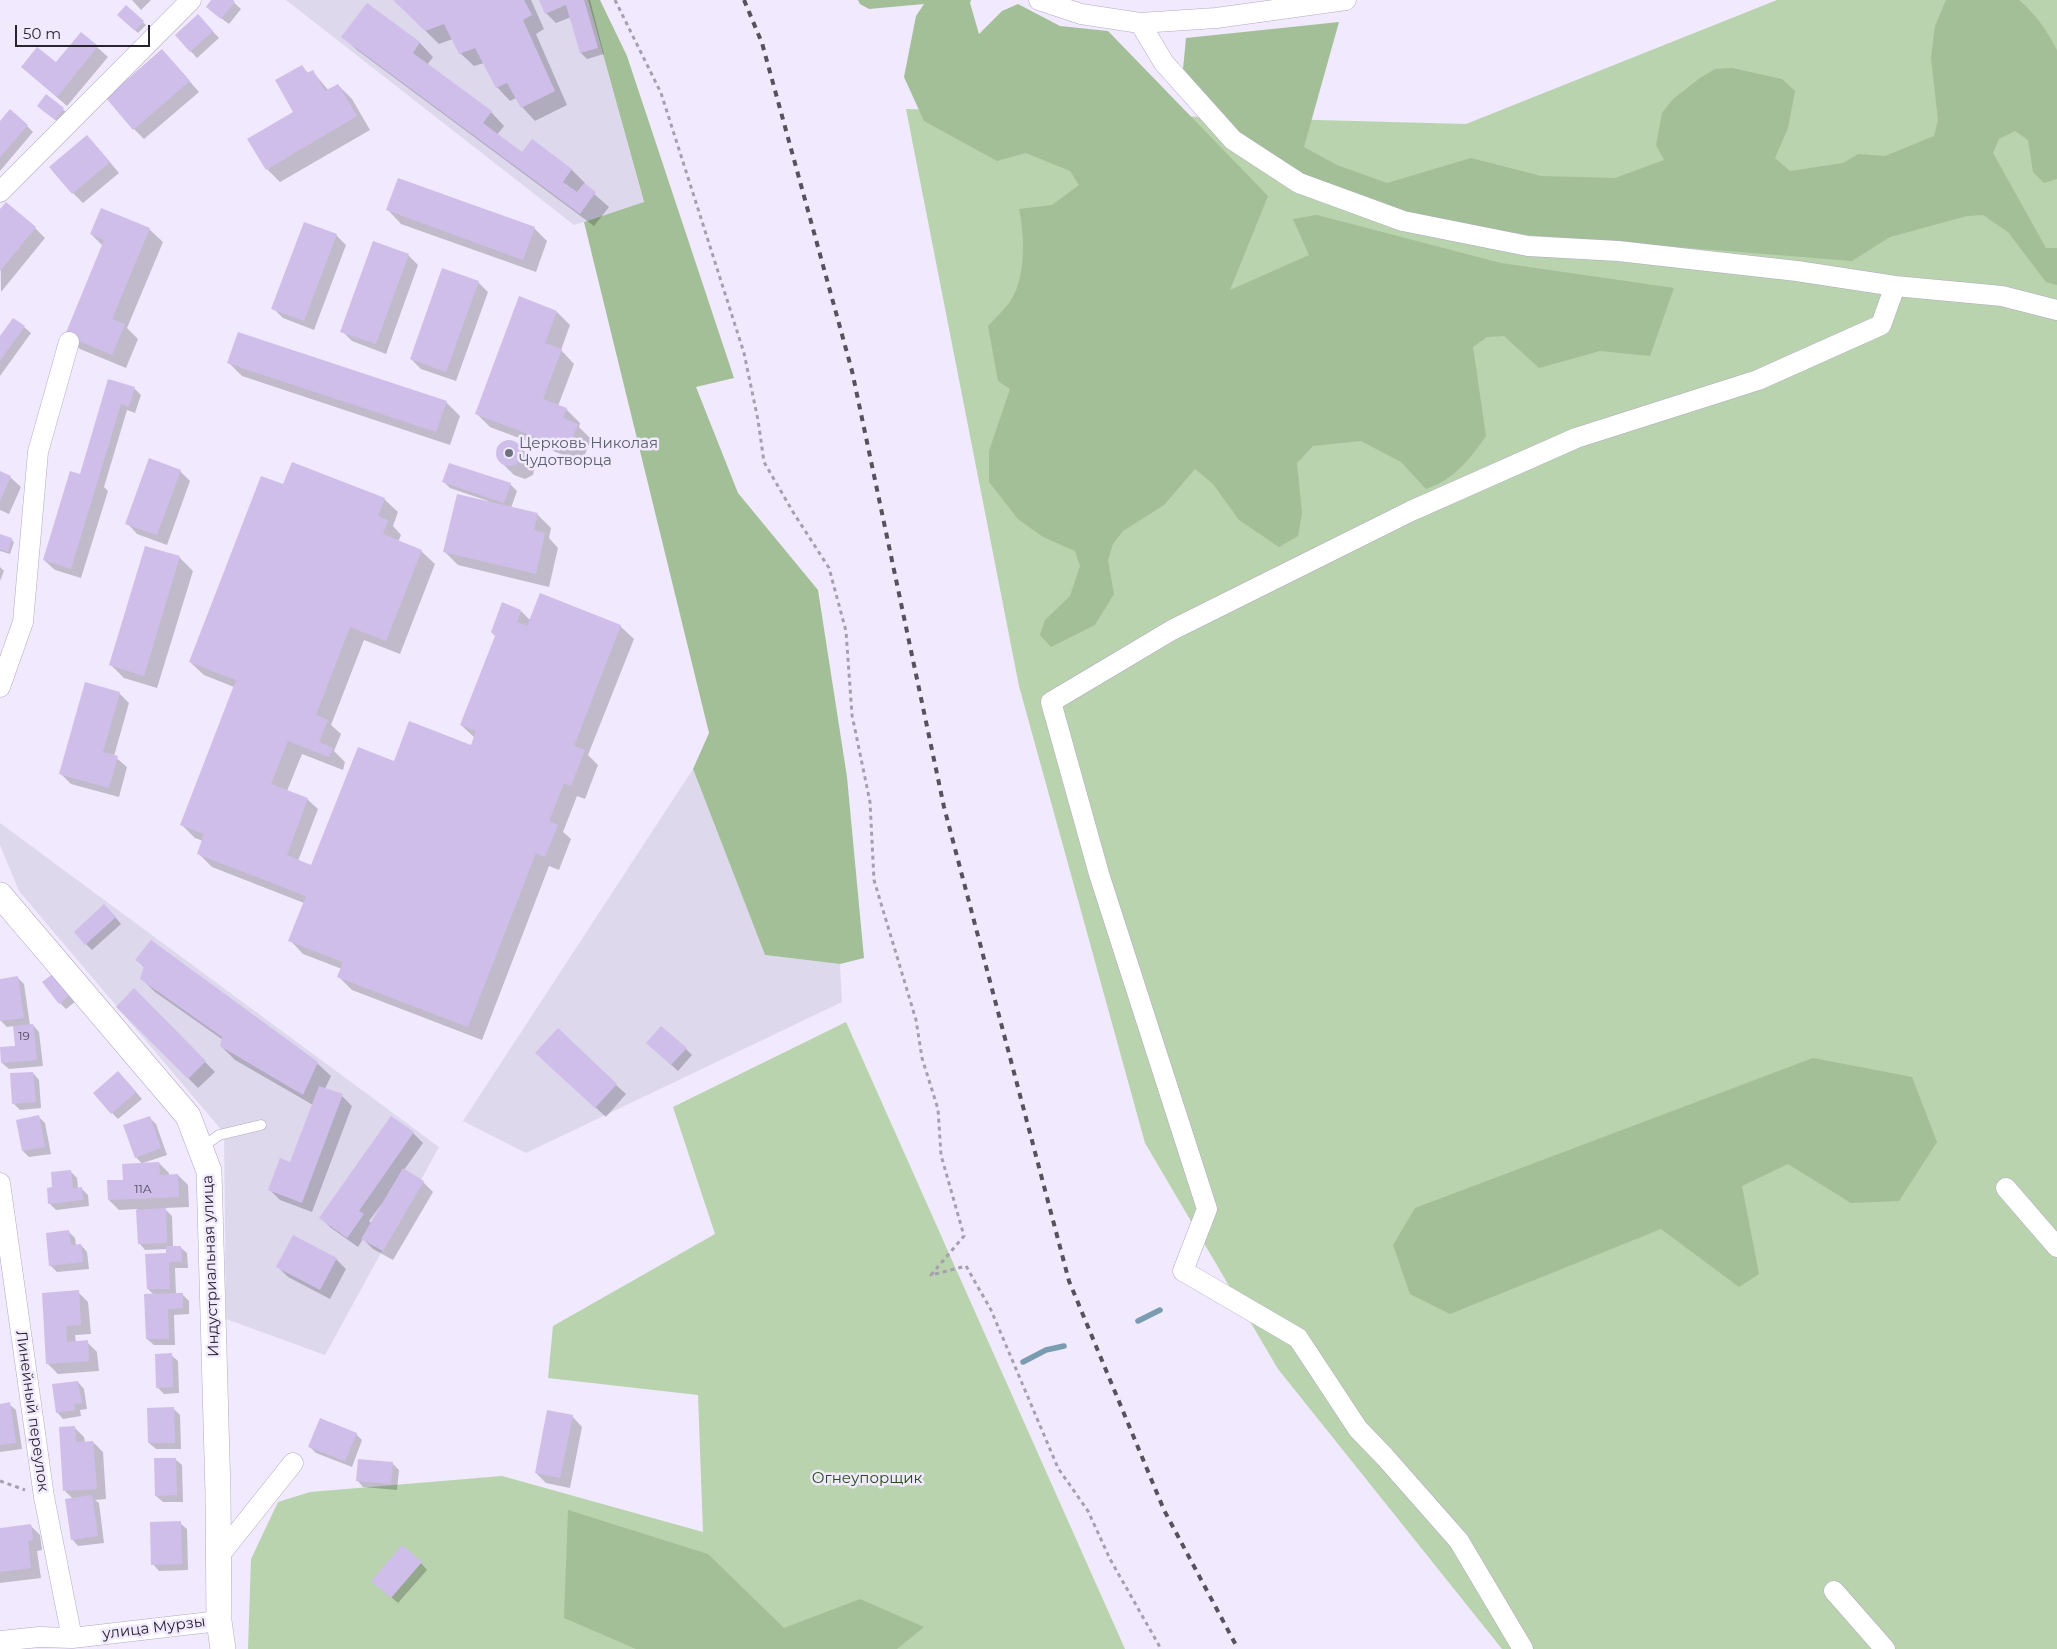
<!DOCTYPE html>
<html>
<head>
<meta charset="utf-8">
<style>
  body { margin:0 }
  #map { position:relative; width:2057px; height:1649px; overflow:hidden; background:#f1e9fd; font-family:Montserrat,sans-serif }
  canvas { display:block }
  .scale { position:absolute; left:15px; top:25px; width:135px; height:22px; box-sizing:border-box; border:2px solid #27242d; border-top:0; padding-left:6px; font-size:15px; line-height:18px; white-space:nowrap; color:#27242d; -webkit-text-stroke:4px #f1e9fd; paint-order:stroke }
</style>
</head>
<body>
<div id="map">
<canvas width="2057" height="1649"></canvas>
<div class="scale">50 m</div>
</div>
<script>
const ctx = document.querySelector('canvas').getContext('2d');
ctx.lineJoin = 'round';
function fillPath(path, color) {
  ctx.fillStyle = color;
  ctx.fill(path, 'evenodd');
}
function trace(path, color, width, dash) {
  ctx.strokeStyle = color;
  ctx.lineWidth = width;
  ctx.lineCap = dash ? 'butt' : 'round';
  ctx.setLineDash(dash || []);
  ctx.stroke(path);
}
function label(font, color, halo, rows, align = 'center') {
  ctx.font = font + ' Montserrat,sans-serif';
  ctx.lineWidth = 5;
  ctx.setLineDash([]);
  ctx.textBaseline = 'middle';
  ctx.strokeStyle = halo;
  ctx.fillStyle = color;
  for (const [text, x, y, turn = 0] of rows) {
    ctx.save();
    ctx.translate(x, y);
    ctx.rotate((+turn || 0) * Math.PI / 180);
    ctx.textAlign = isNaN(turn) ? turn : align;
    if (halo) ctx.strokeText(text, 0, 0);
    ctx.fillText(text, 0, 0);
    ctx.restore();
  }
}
const industrial = new Path2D(`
  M286 0H588L644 203 574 225Z
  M693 769 765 955 840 964 842 1002 526 1153 463 1121Z
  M0 823 439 1147 325 1355 226 1319 224 1133 19 891 0 845Z`);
const green = new Path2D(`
  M1777 0H2057V1649H1502L1278 1369 1145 1143 1019 686 906 109 1466 124Z
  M846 1022 1125 1649H248L251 1559 278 1502 310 1492 502 1476 703 1532 698 1395 548 1378 553 1326 715 1234 673 1107Z`);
const forest = new Path2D(`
  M588 0H600L627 56 734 378 696 387 738 493 818 590 847 777 864 958 840 964 765 955 693 769 709 733 584 222 644 202Z
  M858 0H971L970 3 979 34 1002 11 1018 4 1060 26 1108 31 1268 196 1230 290 1309 255 1293 219 1317 215 1501 263 1674 288 1650 356 1600 351 1539 368 1504 336 1487 337 1473 347 1486 436C1469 460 1455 479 1426 489L1401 462 1361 441 1313 446 1297 463 1302 513 1298 536 1279 547 1239 520 1213 484 1195 469 1164 505 1123 531 1113 544 1108 560 1114 594 1095 625 1051 647 1040 635 1045 620 1070 596 1080 566 1075 551 1043 537 1018 519 989 482V451L1010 389 998 381 988 326C995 318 1003 311 1009 303 1026 281 1025 235 1019 209L1052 205 1079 185 1070 171 1026 153 997 161 924 121 904 77 916 16 924 4 869 9 860 4Z
  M1946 0H2019C2035 13 2047 31 2057 50V179L2044 183 2033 172 2028 140 2015 131 1999 139 1993 153 2046 248H2057V285L2046 282 2008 232 1983 215 1967 216 1890 237 1852 261 1527 235 1403 213 1291 173 1227 126 1183 69 1186 38 1339 22 1304 147 1337 165 1387 183 1471 158 1541 176 1615 178 1664 160 1656 145 1662 113 1673 99 1700 78 1715 69 1732 68 1782 79 1795 91 1788 128 1775 158 1790 171 1843 163 1858 154 1885 156 1934 136 1938 120 1931 58 1935 26Z
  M1813 1058 1912 1077 1937 1142 1899 1201 1851 1203 1788 1164 1742 1186 1759 1274 1739 1287 1661 1229 1450 1314 1410 1294 1393 1245 1415 1208Z
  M568 1510 708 1554 784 1628 860 1599 924 1627 897 1649H636L564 1618Z`);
const shadow = new Path2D(`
  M132 0H151L141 10Z
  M213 0H231L241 9 229 24 214 13Z
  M394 0H531L544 29 536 34 567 105 535 121 522 107 516 98 510 101 497 87 484 63 474 66 460 53 453 39 439 44Z
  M540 0H590L604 54 587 59 581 53 571 17 556 23 546 13Z
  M367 4 420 43 433 57 427 65 491 112 504 126 497 135 523 153 532 140 572 170 585 183 584 185 609 207 594 226 357 50 343 37Z
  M126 7 146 25 138 33 119 15Z
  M204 22 219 38 197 58 176 35Z
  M81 33 108 57 67 106 22 67 56 64Z
  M172 61 199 92 144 139 134 129Z
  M302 66 309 74 313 72 329 91 338 85 352 99 370 130 280 182 267 169 295 112Z
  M46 96 66 112 58 122 41 109Z
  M0 123 27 126 33 132 0 171Z
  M97 147 119 173 83 203 73 193Z
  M388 210 534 228 547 241 536 272 401 224Z
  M0 211 35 228 45 238 1 292Z
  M149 229 163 242 127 328 138 339 126 368 80 349 66 335 103 246 91 234Z
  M336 235 346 245 314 330 283 318 273 308Z
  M408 255 418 265 386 354 352 341 342 331Z
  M478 282 488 292 456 381 421 369 411 359Z
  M557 312 570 325 561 350 574 364 558 406 566 409 580 423 579 427 591 439 582 462 490 427 477 414Z
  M24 327 31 333 0 376V339Z
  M229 363 446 402 460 416 450 445 242 376Z
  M109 381 134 388 141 395 135 413 127 410 104 487 108 491 81 578 55 570 44 560 85 477Z
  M509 441 516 443 530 457 535 467 533 475 525 479 514 475 500 461 497 454 499 446Z
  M180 471 190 481 167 545 137 534 127 523Z
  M0 472 10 477 21 487 9 514 0 510Z
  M444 482 510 484 517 491 511 508 538 515 551 528 549 538 558 548 549 587 458 565 445 552 488 501 450 488Z
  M284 486 384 499 398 512 393 526 401 535 398 542 421 551 435 564 400 654 364 640 331 725 341 734 334 751 345 762 343 770 302 754 287 791 307 799 318 809 298 861 312 866 395 762 472 747 475 738 461 725 521 611 530 620 620 626 634 639 588 755 598 765 585 799 577 796 563 832 571 839 559 870 549 866 482 1040 352 990 339 977 342 969 303 954 290 940 304 903 212 867 198 853 203 841 195 838 181 824 234 687 204 675 190 662Z
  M0 536 11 539 14 542 10 554 0 551Z
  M179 557 193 571 157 688 124 678 111 665Z
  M0 567 4 571 0 581Z
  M119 693 129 703 114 756 127 767 119 797 71 784 61 774Z
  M111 912 121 924 92 950 86 944Z
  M137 960 317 1063 331 1076 325 1089 342 1096 352 1106 312 1212 280 1200 270 1190 291 1164 313 1105 235 1060 221 1046 223 1040 155 992 141 978 145 968Z
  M54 974 76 1001 66 1009 60 1003Z
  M18 978 24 984 30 1025H33L39 1032 43 1066 9 1069 2 1063 16 1047 14 1026 7 1027 1 1021 0 980Z
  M134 990 215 1072 198 1088 118 1007Z
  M654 1049H686L692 1055 678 1071Z
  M547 1063 616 1085 626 1094 606 1117Z
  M33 1073 39 1080 41 1108 20 1110 13 1103Z
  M125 1079 142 1099 118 1119 112 1113Z
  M39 1117 45 1123 51 1154 29 1157 23 1151Z
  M149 1117 156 1124 167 1155 143 1163H159L169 1173V1176L178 1175 188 1185 189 1207 164 1208 172 1216 173 1247H180L187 1253 188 1268H175L176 1295 182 1294 189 1301V1314L174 1315 175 1345H154L147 1339 154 1295 148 1289 167 1254V1249L145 1250 139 1243 137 1209 119 1210 109 1200 124 1181 142 1164 136 1157Z
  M391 1117 413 1133 423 1143 404 1170 423 1182 433 1192 393 1260 373 1249 363 1239 358 1247 331 1228 321 1218ZM381 1205 382 1206 372 1224 369 1221Z
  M70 1171 77 1178 78 1189 81 1188 88 1195 89 1206 56 1210 49 1203 54 1188Z
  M68 1231 75 1238 76 1246 81 1245 87 1252 89 1269 57 1272 51 1266 47 1234Z
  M336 1259 346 1269 330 1299 288 1277 278 1267Z
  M78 1292 88 1302 91 1334 75 1335 76 1343 87 1342 97 1352 99 1371 58 1374 48 1364Z
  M171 1355 178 1361 179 1393 164 1394 157 1387Z
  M78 1382 84 1389 87 1409 80 1410 81 1416 63 1419 57 1412Z
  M9 1404 16 1410 22 1449 0 1452V1405Z
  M174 1409 180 1415 181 1449H156L149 1443Z
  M572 1416 582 1427 570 1488 546 1483 536 1473Z
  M74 1427 84 1437 85 1443 93 1442 103 1452 106 1499 95 1500 99 1503 104 1543 78 1546 72 1539 73 1499 65 1491Z
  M356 1434 362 1440 352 1467 316 1453 310 1447Z
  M175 1459 182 1465 183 1502H163L156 1496Z
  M392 1463 399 1470 397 1490 363 1487 357 1480Z
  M180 1523 187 1529 188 1570 159 1571 153 1564Z
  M30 1525 40 1535 42 1550 37 1551 41 1578 0 1583V1529Z
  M421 1563 427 1570 398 1603 379 1587Z`);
const stream = new Path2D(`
  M1138 1321 1160 1310
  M1023 1362 1046 1350 1064 1346`);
const building = new Path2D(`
  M211 0H233L235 2 221 19 206 7Z
  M393 0H524L532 15 523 20 555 91 521 108 507 83 496 88 475 48 459 54 444 24 425 31Z
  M539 0H584L598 48 580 53 566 5 545 14Z
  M367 3 420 42 413 53 492 111 483 123 522 152 532 139 572 169 563 182 577 192 584 183 596 192 580 214 341 37Z
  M126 5 144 21 135 31 117 15Z
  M198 14 213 31 190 52 175 35Z
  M81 32 98 46 57 97 21 67 37 47 56 62Z
  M162 49 190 81 133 130 106 98Z
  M302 65 307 73 313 70 325 91 338 84 357 116 266 170 247 139 293 112 275 80Z
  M46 94 64 108 55 120 37 106Z
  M10 109 28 125 0 157V121Z
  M87 135 110 162 72 194 49 167Z
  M398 178 535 227 523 260 386 210Z
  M6 202 36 227 0 271V209Z
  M101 208 150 228 112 319 125 324 112 355 65 335 104 240 90 234Z
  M304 222 337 234 304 321 271 309Z
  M373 241 409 254 376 344 340 332Z
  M442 268 479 281 446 372 410 359Z
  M519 296 557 311 545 343 562 349 543 399 567 408 563 418 578 424 568 449 475 414Z
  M13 318 25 326 0 361V336Z
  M238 332 447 401 436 432 227 363Z
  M108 379 135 387 129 407 121 404 71 569 43 560 70 471 80 474Z
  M496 453a13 13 0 1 1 26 0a13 13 0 1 1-26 0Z
  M149 458 181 470 157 535 125 524Z
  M292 462 385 498 378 516 388 520 383 534 422 550 386 641 350 627 316 715 328 720 319 742 333 748 329 757 288 741 271 784 308 798 287 855 311 865 358 747 394 761 409 721 471 745 476 731 460 725 495 636 491 632 502 602 521 610 517 622 527 626 540 593 621 625 574 746 585 750 571 786 564 783 549 821 558 825 545 857 536 853 468 1027 337 977 343 962 288 941 306 896 197 854 204 834 180 825 236 680 189 662 261 476 283 484Z
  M449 463 511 483 504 503 442 482Z
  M0 471 11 476 0 501Z
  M457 494 538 513 534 530 545 533 536 574 443 552Z
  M0 534 12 538 8 552 0 549Z
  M145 546 180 556 144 676 109 665Z
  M85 682 120 692 103 752 118 756 109 788 59 774Z
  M104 904 116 917 85 945 74 932Z
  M151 940 318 1062 303 1095 220 1046 222 1037 140 979 144 966 135 960Z
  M54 973 71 994 59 1004 42 982Z
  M18 976 24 1018 0 1021V979Z
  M134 988 206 1061 188 1079 116 1007Z
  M33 1024 37 1060 1 1063 0 1047 15 1046 13 1026Z
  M661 1026 687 1048 671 1065 646 1043Z
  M558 1028 617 1084 595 1108 535 1053Z
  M118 1071 136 1092 111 1114 93 1093Z
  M33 1072 36 1102 12 1104 10 1073Z
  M319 1086 343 1094 302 1203 268 1190 280 1158 290 1162Z
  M39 1115 45 1147 22 1151 16 1120Z
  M150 1116 161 1148 135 1158 123 1125Z
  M391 1116 414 1132 359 1211 364 1214 347 1238 319 1218Z
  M159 1162 160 1175 178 1174 179 1197 108 1200 107 1180H123L122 1164Z
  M403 1168 424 1181 383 1251 361 1239Z
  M71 1170 73 1188 82 1187 83 1200 48 1204 47 1188 52 1187 51 1172Z
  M166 1208 167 1243 138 1244 136 1210Z
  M69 1230 71 1245 81 1244 83 1262 49 1266 46 1233Z
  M293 1235 337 1258 320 1290 276 1267Z
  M166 1246H181L182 1262H169L170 1289H147L145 1254 166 1253Z
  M79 1290 81 1325 66 1326 67 1342 88 1340 89 1361 46 1364 42 1293Z
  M183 1293V1308L168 1309 169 1339H146L144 1294Z
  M172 1353 173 1387 156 1388 155 1354Z
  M78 1381 82 1403 74 1404 75 1410 56 1413 52 1384Z
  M10 1402 16 1443 0 1445V1404Z
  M174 1407 175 1443H148L147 1408Z
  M547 1410 573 1415 560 1478 535 1473Z
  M320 1418 357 1433 345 1461 308 1447Z
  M75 1426 76 1442 93 1441 97 1489 63 1491 59 1427Z
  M154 1458H176L177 1495 155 1496Z
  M358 1459 393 1462 391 1484 356 1481Z
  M92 1495 98 1536 71 1540 65 1499Z
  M181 1521 182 1564 151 1565 150 1522Z
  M31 1524 33 1540 28 1541 31 1568 0 1572V1528Z
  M402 1545 422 1562 391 1598 371 1581Z`);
const path = new Path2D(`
  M615 0 661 93 744 353 758 420 764 462 793 512 829 568 846 631 852 715 870 802 874 880 916 1020 922 1058 938 1109 941 1155 964 1236 931 1275 966 1266 991 1310 1058 1468 1088 1511 1110 1559 1161 1649
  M0 1481 25 1490`);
const service = new Path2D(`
  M201 1148 219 1135 261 1125`);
const minor = new Path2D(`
  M1039 0 1081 14 1140 23 1216 18 1346 0
  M1140 23 1164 63 1233 140 1299 183 1403 221 1528 246 1618 251 1797 271 1895 286 2002 296 2057 310
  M0 192 191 0
  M0 687 23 622 38 452 69 342
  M0 1183 44 1497 72 1638
  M2006 1188 2057 1247
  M219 1556 293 1463
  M1834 1591 1885 1649
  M0 1641 39 1637 72 1638 219 1621
  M1523 1649 1459 1541 1385 1457 1358 1429 1298 1338 1183 1271 1207 1209 1099 874 1051 702 1172 630 1411 511 1576 438 1758 380 1881 325 1895 286`);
const tertiary = new Path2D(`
  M0 895 188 1116 209 1171 218 1494 219 1621 223 1649`);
const rail = new Path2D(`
  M744 0 762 43 852 371 944 807 1069 1281 1164 1510 1238 1649`);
const markers = [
  [509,453,5,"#6b7280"]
];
const numberNames = [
  ["19",24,1036],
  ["11А",143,1189]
];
const worshipNames = [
  ["Церковь Николая",519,444],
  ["Чудотворца",519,461]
];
const streetNames = [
  ["Индустриальная улица",211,1266,-92],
  ["Линейный переулок",32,1411,82],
  ["улица Мурзы",154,1628,-7]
];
const parkNames = [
  ["Огнеупорщик",867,1479]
];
fillPath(industrial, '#ded8ed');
fillPath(green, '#b8d3ad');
fillPath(forest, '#a3bf98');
fillPath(shadow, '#0003');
trace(stream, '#7a9cb1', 5.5);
fillPath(building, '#cfbeea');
trace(service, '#b2a9c1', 11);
trace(minor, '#b2a9c1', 21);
trace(tertiary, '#b2a9c1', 26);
trace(path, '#a69faf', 3, [4, 4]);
trace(service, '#fff', 10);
trace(minor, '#fff', 20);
trace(tertiary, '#fff', 25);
trace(rail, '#56525d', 4, [6, 6]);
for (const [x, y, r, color] of markers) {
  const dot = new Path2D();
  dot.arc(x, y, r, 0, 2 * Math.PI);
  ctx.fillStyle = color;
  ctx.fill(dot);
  trace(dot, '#f1e9fd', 2);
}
label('12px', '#514a5c', null, numberNames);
label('15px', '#5b616d', '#f1e9fd', worshipNames, 'left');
label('15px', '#27242d', '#f1e9fd', streetNames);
label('15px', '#264b14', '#f1e9fd', parkNames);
</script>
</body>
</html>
